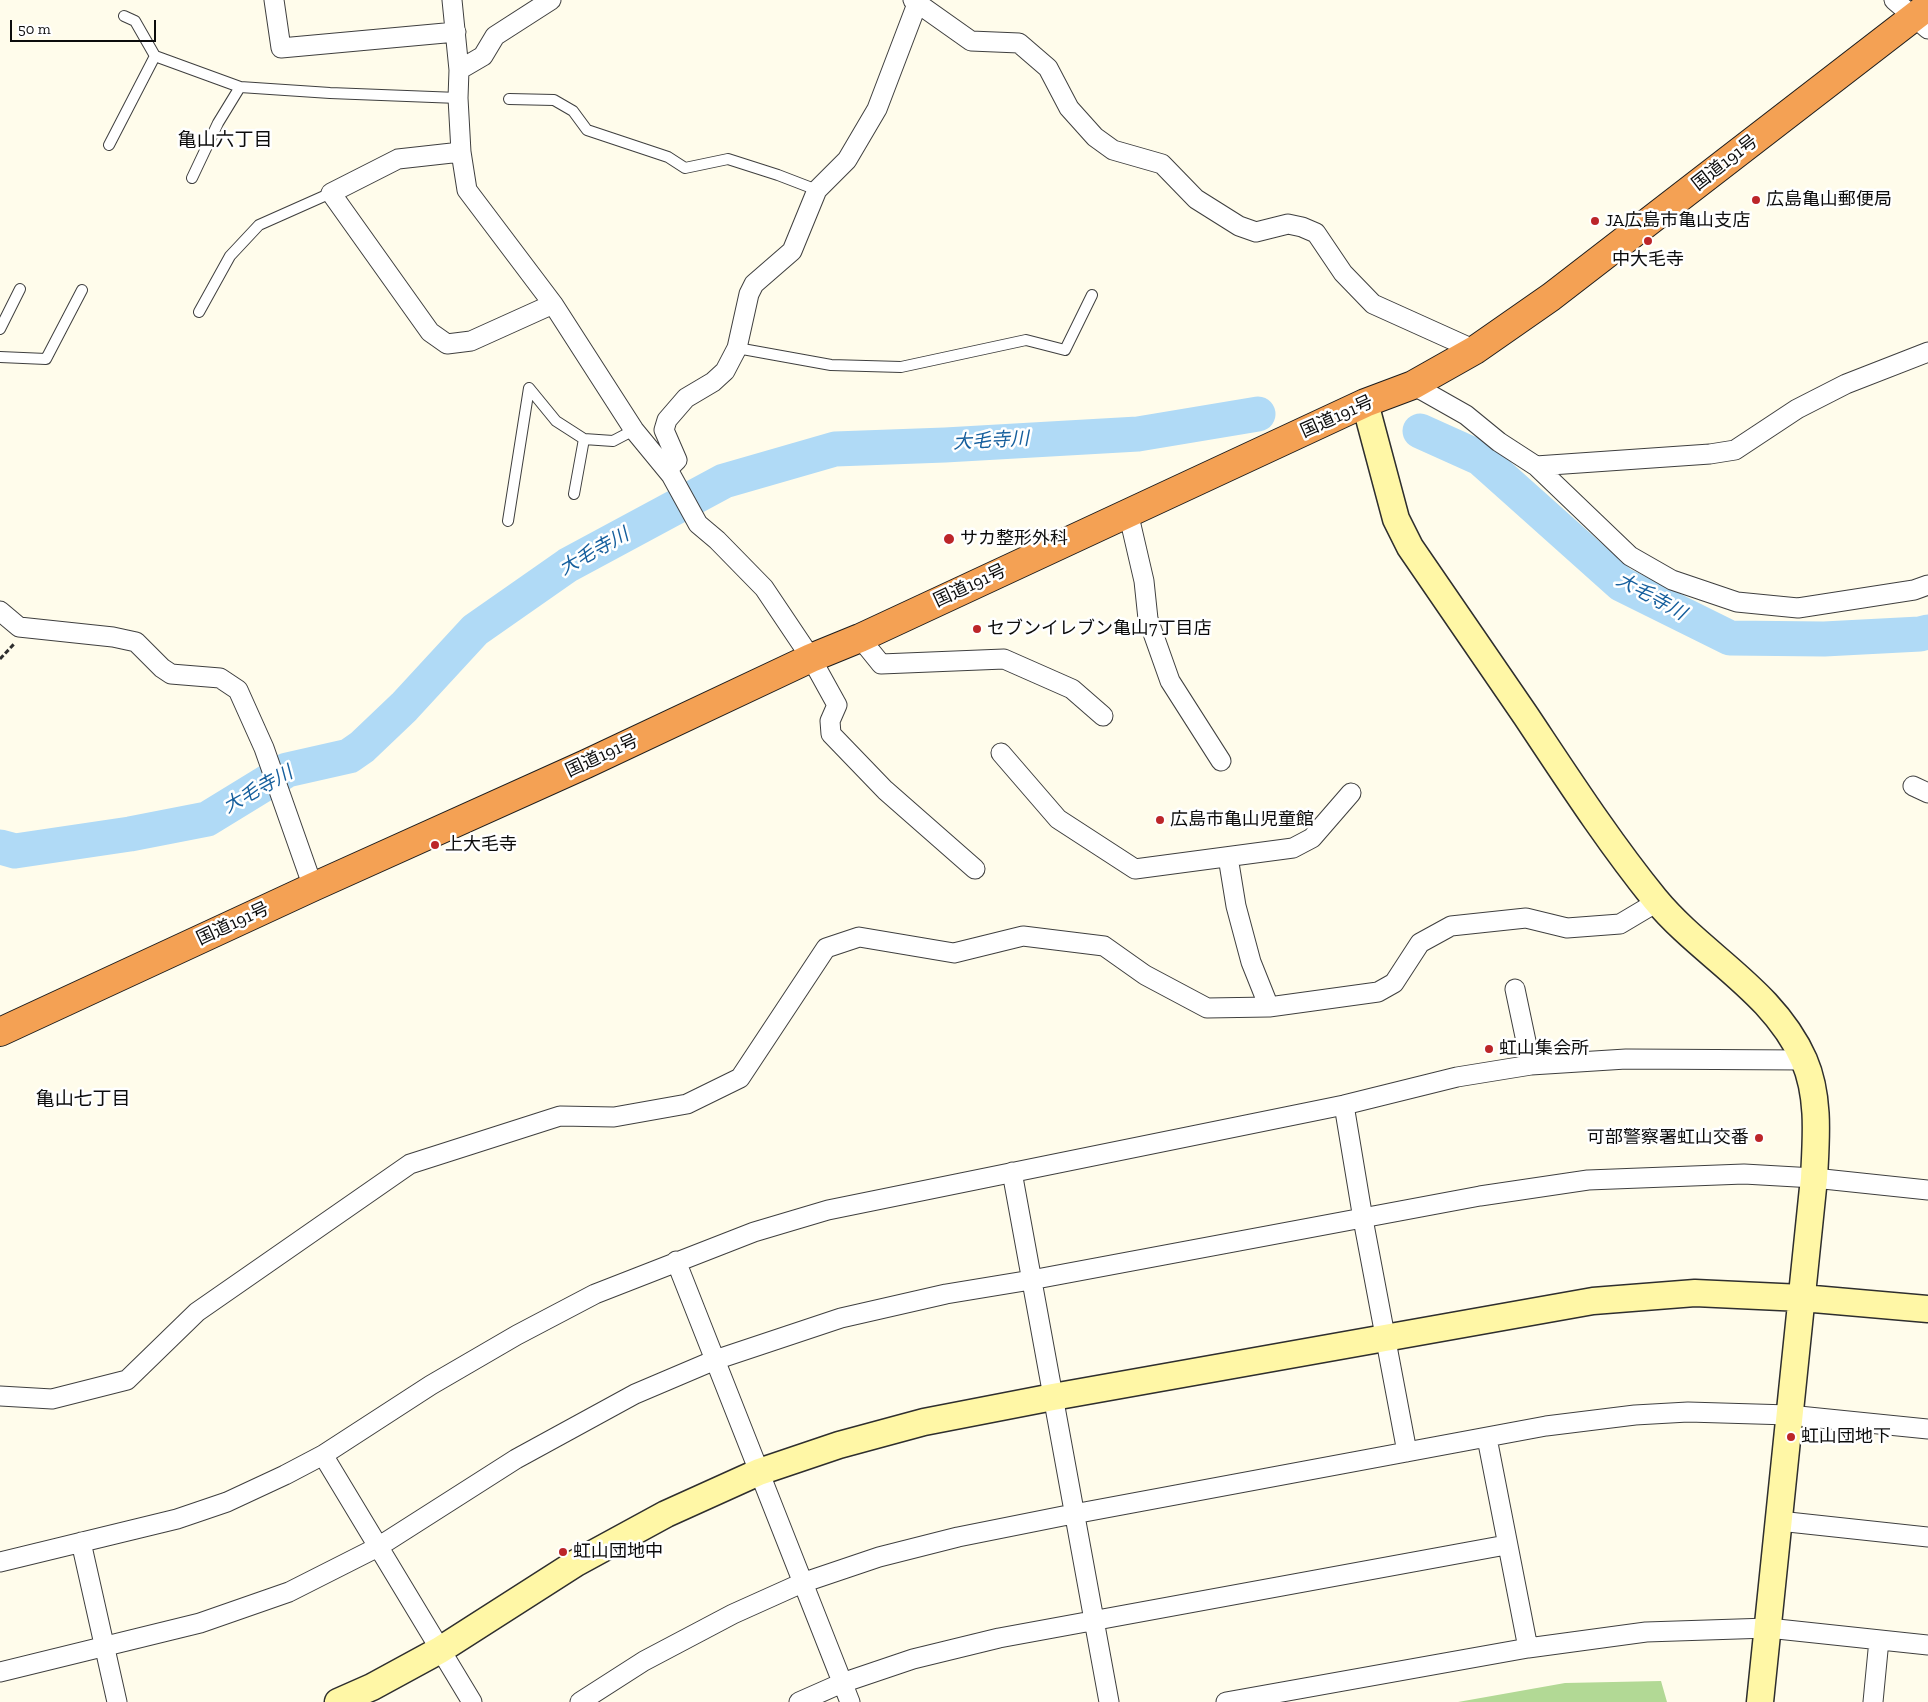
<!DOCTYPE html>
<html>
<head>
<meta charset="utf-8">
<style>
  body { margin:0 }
  #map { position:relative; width:1928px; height:1702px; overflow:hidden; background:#fffceb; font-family:"Zilla Slab",serif }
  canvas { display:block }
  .scale { position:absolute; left:10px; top:20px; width:146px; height:22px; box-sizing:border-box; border:2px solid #0c0c0c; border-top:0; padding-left:6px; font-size:15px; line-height:18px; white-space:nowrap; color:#0c0c0c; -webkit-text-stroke:4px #fff; paint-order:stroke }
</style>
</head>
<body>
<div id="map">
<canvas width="1928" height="1702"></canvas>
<div class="scale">50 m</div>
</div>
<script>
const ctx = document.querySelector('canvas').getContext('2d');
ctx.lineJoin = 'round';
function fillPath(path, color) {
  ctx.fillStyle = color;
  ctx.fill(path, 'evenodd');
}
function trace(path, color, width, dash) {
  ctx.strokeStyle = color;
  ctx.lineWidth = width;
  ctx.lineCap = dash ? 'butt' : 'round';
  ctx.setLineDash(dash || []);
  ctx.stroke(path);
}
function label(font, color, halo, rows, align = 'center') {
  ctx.font = font + ' "Zilla Slab","Noto Sans JP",serif';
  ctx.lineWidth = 5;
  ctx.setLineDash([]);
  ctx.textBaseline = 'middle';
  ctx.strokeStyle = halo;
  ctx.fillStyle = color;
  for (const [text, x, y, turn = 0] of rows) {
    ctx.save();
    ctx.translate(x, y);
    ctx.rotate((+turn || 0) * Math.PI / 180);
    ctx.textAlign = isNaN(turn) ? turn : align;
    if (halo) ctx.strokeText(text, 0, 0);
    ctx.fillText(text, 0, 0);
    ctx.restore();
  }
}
const forest = new Path2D(`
  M1661 1681 1667 1702H1458L1565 1683Z`);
const river = new Path2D(`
  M1420 431 1480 458 1621 584 1730 638 1824 639 1920 634 1928 632
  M0 847 15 851 130 834 207 819 287 770 349 756 362 747 404 707 475 630 568 565 724 481 835 449 945 445 1138 434 1258 414`);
const path = new Path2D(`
  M0 659 14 644`);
const lane = new Path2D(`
  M124 16 135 21 155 56 240 87 330 93 458 98
  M509 99 554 100 573 111 587 130 668 157 685 168 728 159 778 175 817 190
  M109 145 155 56
  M192 178 218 123 240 87
  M199 312 230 256 259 225 331 193
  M0 329 20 289
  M737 348 831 365 901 367 1026 340 1065 350 1092 295
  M0 357 46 359 82 290
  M574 494 584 439
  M508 521 529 388 556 421 584 439 613 441 634 430`);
const street = new Path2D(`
  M274 0 281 48 456 32
  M452 0 459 70 458 98 461 152 467 190 553 304 634 430 671 475 698 524 717 540 764 588 811 658 837 705 830 721 831 734 885 790 975 869
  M913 0 971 41 1019 43 1048 68 1069 108 1095 137 1113 150 1162 164 1196 199 1239 226 1256 232 1288 224 1302 227 1316 233 1343 273 1373 304 1475 350
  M1894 0 1928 29
  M459 70 483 56 495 36 551 0
  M461 152 398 159 331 193 430 332 447 344 471 341 553 304
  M1413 385 1466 415 1499 442 1536 466 1710 454 1735 450 1797 409 1846 384 1928 352
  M1536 466 1630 556 1672 580 1737 602 1798 608 1914 590 1928 585
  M667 470 677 460 664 430 667 420 686 398 713 382 725 371 737 348 749 294 754 284 792 251 817 190 847 160 877 109 917 4
  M1128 512 1144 581 1148 619 1170 681 1221 761
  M0 611 19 627 113 637 136 642 162 668 171 674 220 678 238 690 264 748 313 887
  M860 638 881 664 1004 659 1072 689 1103 716
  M1001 753 1058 819 1135 869 1293 848 1312 838 1351 793
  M1913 786 1928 793
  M1228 857 1236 906 1251 962 1269 1007
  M1515 989 1531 1065
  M1344 1105 1363 1219 1407 1452
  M1012 1172 1109 1702
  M676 1261 850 1702
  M0 1396 52 1399 127 1380 197 1312 410 1164 560 1116 614 1117 687 1104 740 1078 826 948 859 937 954 953 1023 936 1104 946 1145 975 1207 1008 1269 1007 1378 992 1394 983 1420 943 1451 926 1526 918 1567 928 1620 924 1657 902
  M1487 1438 1528 1648
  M323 1455 472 1702
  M1779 1521 1928 1537
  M81 1542 117 1702
  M0 1562 177 1519 227 1502 285 1475 323 1455 431 1385 517 1335 595 1294 754 1232 828 1210 1344 1105 1457 1077 1531 1065 1626 1059 1804 1060
  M0 1672 200 1623 289 1592 378 1547 516 1459 635 1394 715 1360 841 1318 946 1294 1031 1280 1480 1196 1588 1180 1744 1174 1814 1178 1928 1190
  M580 1702 644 1661 733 1614 802 1583 879 1557 958 1537 1063 1516 1546 1426 1635 1415 1688 1412 1789 1415 1928 1429
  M799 1702 842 1683 913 1659 999 1638 1506 1545
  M1226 1702 1528 1648 1646 1632 1768 1628 1928 1645
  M1873 1702 1879 1640`);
const secondary = new Path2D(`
  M1365 403 1396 519 1410 547C1449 604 1488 660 1526 716 1568 779 1608 841 1655 899 1702 956 1773 990 1804 1060 1820 1097 1816 1139 1814 1178L1760 1702
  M338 1702 372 1687 440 1650 576 1563 666 1514 759 1472 839 1445 924 1422 1053 1397 1593 1301 1695 1293 1802 1298 1928 1309`);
const highway = new Path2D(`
  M0 1032 313 887 586 764 811 658 860 638 1365 403 1413 385 1475 350 1551 297 1928 6`);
const markers = [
  [1756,200,5,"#bc2528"],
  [1595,221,5,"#bc2528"],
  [1648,241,5,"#bc2528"],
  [949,539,6,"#bc2528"],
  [977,629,5,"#bc2528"],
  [1160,820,5,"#bc2528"],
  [435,845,5,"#bc2528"],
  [1489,1049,5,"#bc2528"],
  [1759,1138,5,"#bc2528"],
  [1791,1437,5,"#bc2528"],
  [563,1552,5,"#bc2528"]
];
const streetNames = [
  ["国道191号",1725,163,-38],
  ["国道191号",1337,417,-24],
  ["国道191号",970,586,-25],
  ["国道191号",602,756,-25],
  ["国道191号",233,924,-25]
];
const poiNames = [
  ["広島亀山郵便局",1766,200],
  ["JA広島市亀山支店",1605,221],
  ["中大毛寺",1648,260,"center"],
  ["サカ整形外科",960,539],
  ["セブンイレブン亀山7丁目店",987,629],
  ["広島市亀山児童館",1170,820],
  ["上大毛寺",445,845],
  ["虹山集会所",1499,1049],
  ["可部警察署虹山交番",1749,1138,"right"],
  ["虹山団地下",1801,1437],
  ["虹山団地中",573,1552]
];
const neighbourhoodNames = [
  ["亀山六丁目",225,141],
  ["亀山七丁目",83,1100]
];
const waterNames = [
  ["大毛寺川",991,441,-3],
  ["大毛寺川",594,552,-29],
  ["大毛寺川",1651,597,29],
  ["大毛寺川",258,790,-29]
];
fillPath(forest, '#b2d995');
trace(river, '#b0daf6', 35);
trace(lane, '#3f3f3f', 12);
trace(street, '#3f3f3f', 21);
trace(secondary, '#2e2e2e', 29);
trace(highway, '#1d1d1d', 30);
trace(path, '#2e2e2e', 3, [5, 2.5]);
trace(lane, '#fff', 10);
trace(street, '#fff', 19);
trace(secondary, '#fff7a6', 26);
trace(highway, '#f4a154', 28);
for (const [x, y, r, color] of markers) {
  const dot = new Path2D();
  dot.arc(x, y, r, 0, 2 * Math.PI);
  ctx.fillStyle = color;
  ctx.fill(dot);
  trace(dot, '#fff', 2);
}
label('18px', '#0c0c0c', '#fff', streetNames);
label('18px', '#0c0c0c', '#fff', poiNames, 'left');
label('19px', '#0c0c0c', '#fff', neighbourhoodNames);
label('italic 19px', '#165f9d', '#fff', waterNames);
</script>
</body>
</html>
